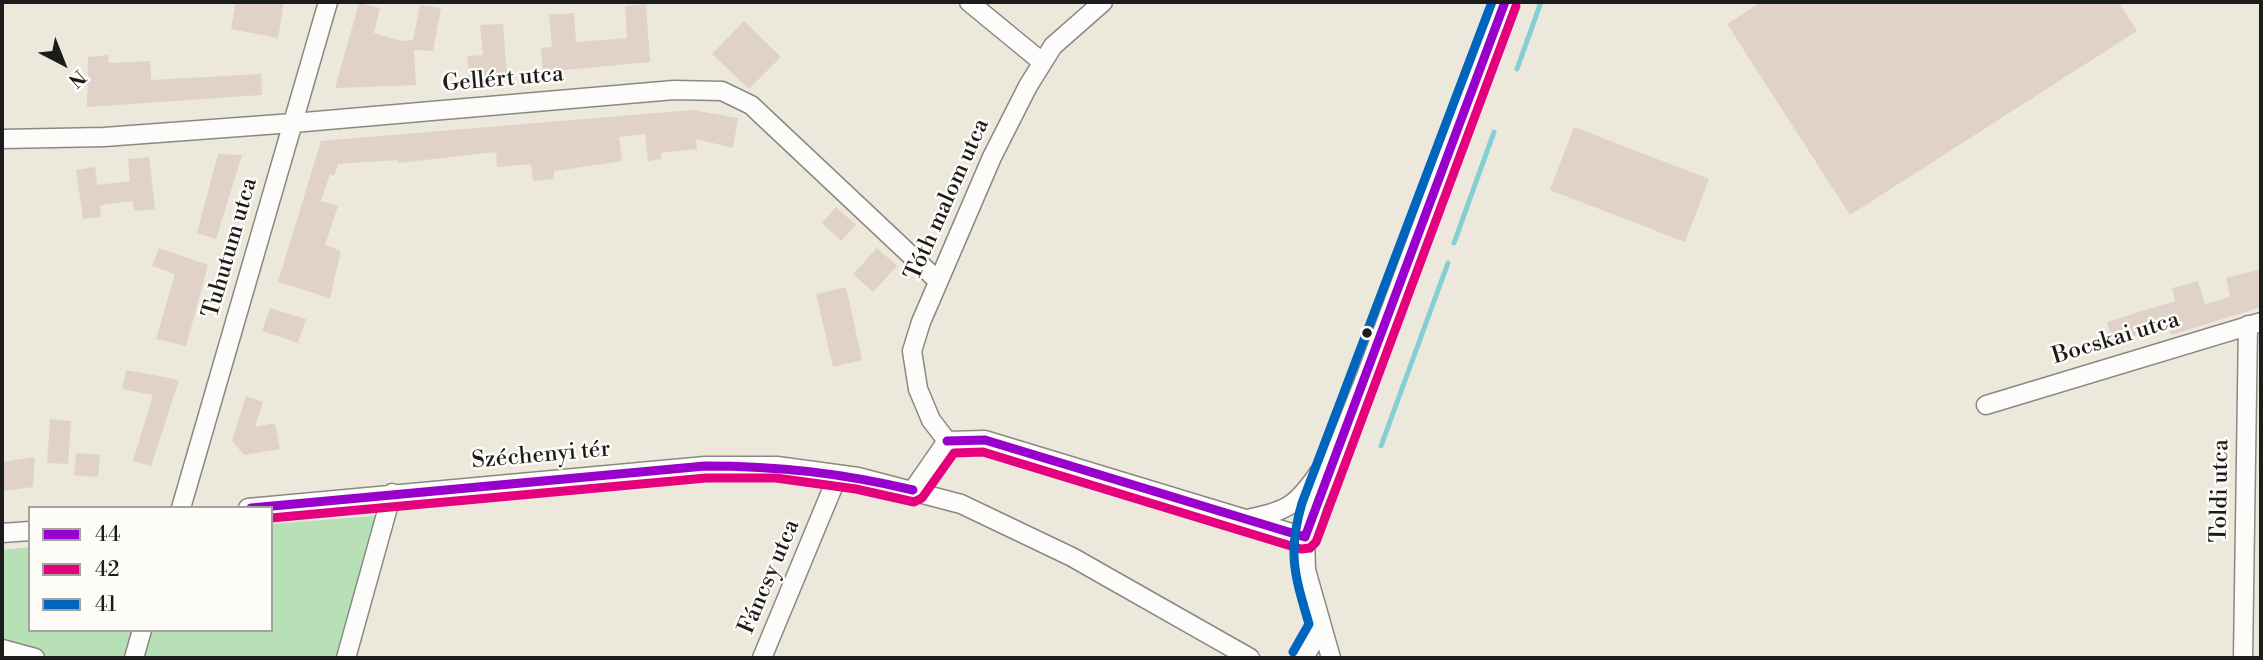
<!DOCTYPE html>
<html>
<head>
<meta charset="utf-8">
<style>
  body { margin:0 }
  #map { position:relative; width:2263px; height:660px; overflow:hidden; background:#ede8dc; font-family:"Libre Bodoni",serif }
  canvas { display:block }
  .frame { position:absolute; inset:0; border:4px solid #1c1c1c; pointer-events:none }
  .legend { position:absolute; left:28px; top:506px; width:245px; height:126px; box-sizing:border-box; background:#fdfcf7; border:2px solid #a3a29f; margin:0; padding:9px 12px; list-style:none; font-size:21px; color:#1c1c1c }
  .legend li { display:flex; align-items:center; gap:14px; height:35px }
  .legend b { width:35px; border:2px solid #a3a29f }
  .north { position:absolute; left:28px; top:28px; width:70px; height:70px; -webkit-text-stroke:5px #fdfcf7; paint-order:stroke; rotate:138deg; font-size:19px; font-weight:700; line-height:28px; text-align:center; color:#1c1c1c }
  .north::after { content:''; display:block; margin:auto; width:24px; height:32px; background:#1c1c1c; clip-path:polygon(50% 0,100% 100%,50% 72%,0 100%) }
</style>
</head>
<body>
<div id="map">
<canvas width="2263" height="660"></canvas>
<div class="frame"></div>
<ul class="legend">
<li><b style="height:9px;background:#90c"></b>44</li>
<li><b style="height:9px;background:#e5007d"></b>42</li>
<li><b style="height:9px;background:#0065bd"></b>41</li>
</ul>
<div class="north">N</div>
</div>
<script>
const ctx = document.querySelector('canvas').getContext('2d');
ctx.lineJoin = 'round';
function fillPath(path, color) {
  ctx.fillStyle = color;
  ctx.fill(path, 'evenodd');
}
function trace(path, color, width, dash) {
  ctx.strokeStyle = color;
  ctx.lineWidth = width;
  ctx.lineCap = dash ? 'butt' : 'round';
  ctx.setLineDash(dash || []);
  ctx.stroke(path);
}
function label(font, color, halo, rows, align = 'center') {
  ctx.font = font + ' "Libre Bodoni",serif';
  ctx.lineWidth = 5;
  ctx.setLineDash([]);
  ctx.textBaseline = 'middle';
  ctx.strokeStyle = halo;
  ctx.fillStyle = color;
  for (const [text, x, y, turn = 0] of rows) {
    ctx.save();
    ctx.translate(x, y);
    ctx.rotate((+turn || 0) * Math.PI / 180);
    ctx.textAlign = isNaN(turn) ? turn : align;
    if (halo) ctx.strokeText(text, 0, 0);
    ctx.fillText(text, 0, 0);
    ctx.restore();
  }
}
const green = new Path2D(`
  M386 515 346 658H35L2 649V550L30 547V630H271V524Z`);
const stream = new Path2D(`
  M1517 69 1541 2
  M1454 243 1494 132
  M1381 446 1448 263`);
const building = new Path2D(`
  M236 2H284L278 38 231 29Z
  M1761 2H2118L2137 31 1850 215 1727 24Z
  M359 3 380 8 374 33 401 41 413 40 420 5 441 8 433 51 414 50 416 85 335 88Z
  M646 4 650 62 543 72 541 48 552 47 549 15 574 13 576 42 627 38 625 6Z
  M744 21 781 57 749 89 712 54Z
  M503 24 507 75 469 78 467 56 483 55 480 25Z
  M108 55 109 63 150 61 151 80 261 74 262 95 87 107 88 57Z
  M692 110 738 118 733 148 696 139 697 149 661 153V159L648 161 645 134 619 137 622 161 554 171V179L533 181 531 164 497 167 496 152 398 163 397 160 338 164 334 176 330 174 321 201 338 206 325 245 341 251 330 298 278 282 321 141Z
  M1574 127 1709 179 1685 242 1550 190Z
  M218 154 242 155 216 239 197 233Z
  M149 157 155 209 134 211 133 201 100 205 101 217 83 219 76 170 95 167 97 185 130 181 128 159Z
  M836 207 856 225 841 241 822 223Z
  M159 248 208 265 186 346 156 339 175 274 152 266Z
  M877 248 897 266 873 292 853 274Z
  M2261 269V307L2171 335 2169 326 2113 343 2107 322 2175 301 2172 288 2198 281 2205 304 2230 297 2226 278Z
  M846 287 862 360 833 367 816 294Z
  M270 308 306 319 298 343 262 331Z
  M126 370 179 380 151 466 133 461 153 395 122 389Z
  M246 396 263 402 255 427 275 423 280 449 244 455 232 441Z
  M50 419 71 421 68 464 47 463Z
  M76 453 100 455 98 477 74 475Z
  M35 457 33 487 2 491V462Z`);
const minor = new Path2D(`
  M969 2 1042 62
  M2 139 104 137 293 123 674 90 722 91 751 105 937 280
  M1986 405 2261 322
  M947 441 931 420 918 389 912 351 921 322 992 157 1028 86 1053 46 1103 2
  M947 441 985 440 1305 537
  M913 490 947 441
  M181 508 328 2
  M248 508 705 466H777L858 477 961 504 1072 557 1250 658
  M1251 518C1289 511 1298 503 1320 471
  M2 533 30 531
  M2 649 35 658
  M134 658 142 630
  M346 658 392 493
  M762 658 838 475
  M1304 658 1322 626
  M1331 658 1306 570 1305 537 1314 507 1366 376 1505 2
  M2243 658 2248 325`);
const bus1 = new Path2D(`
  M947 441 985 440 1305 537 1505 2
  M251 508 705 466C779 466 841 473 913 490`);
const bus2 = new Path2D(`
  M271 518 706 478H776L856 489 914 502 922 498 954 453 983 452 1301 549 1310 548 1316 542 1516 6`);
const bus3 = new Path2D(`
  M1293 652 1309 624C1295 576 1287 554 1302 503L1492 2`);
const markers = [
  [1367,333,6,"#1c1c1c"]
];
const streetNames = [
  ["Gellért utca",503,80,-5],
  ["Tóth malom utca",948,200,-66],
  ["Tuhutum utca",231,248,-74],
  ["Bocskai utca",2116,339,-17],
  ["Széchenyi tér",541,456,-5],
  ["Toldi utca",2221,491,-89],
  ["Fáncsy utca",770,577,-67]
];
fillPath(green, '#b8e0b7');
trace(stream, '#84cfd3', 5);
fillPath(building, '#e0d1c9');
trace(minor, '#8b8882', 21);
trace(minor, '#fcfcfa', 18);
trace(bus1, '#90c', 9);
trace(bus2, '#e5007d', 9);
trace(bus3, '#0065bd', 9);
for (const [x, y, r, color] of markers) {
  const dot = new Path2D();
  dot.arc(x, y, r, 0, 2 * Math.PI);
  ctx.fillStyle = color;
  ctx.fill(dot);
  trace(dot, '#fdfcf7', 2.5);
}
label('23px', '#1c1c1c', '#fdfcf7', streetNames);
</script>
</body>
</html>
